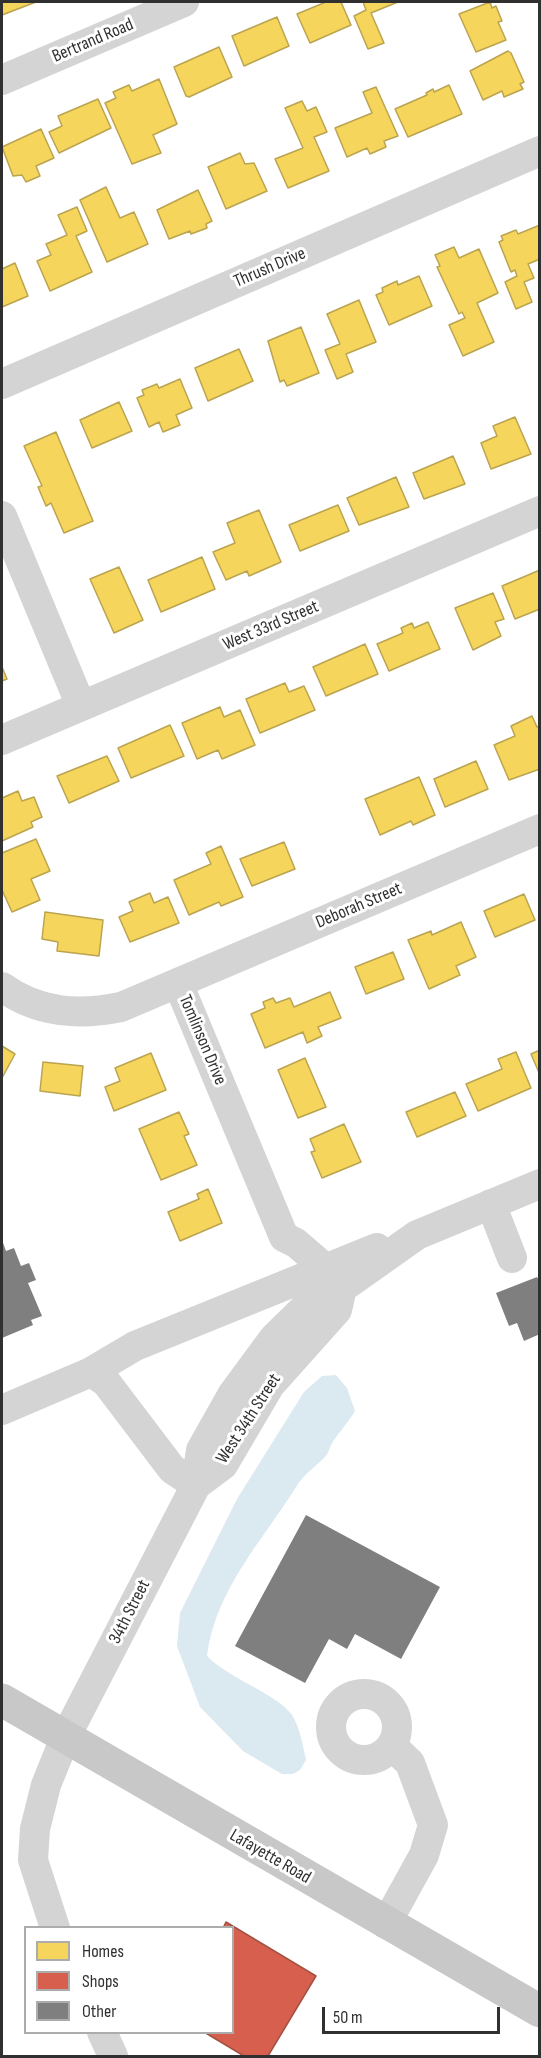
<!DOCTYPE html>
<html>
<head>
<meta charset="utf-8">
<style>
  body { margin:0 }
  #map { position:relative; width:541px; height:2058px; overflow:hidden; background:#fff; font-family:"Sofia Sans Condensed",sans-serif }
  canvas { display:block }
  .frame { position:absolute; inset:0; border:3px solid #303030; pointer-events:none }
  .legend { position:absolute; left:24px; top:1926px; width:210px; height:108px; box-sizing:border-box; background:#fff; border:2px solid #acacac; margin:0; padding:8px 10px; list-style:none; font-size:18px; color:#303030 }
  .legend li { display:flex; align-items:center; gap:12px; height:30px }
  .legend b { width:30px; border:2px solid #acacac }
  .scale { position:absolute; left:322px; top:2007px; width:178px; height:27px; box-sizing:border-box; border:3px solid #303030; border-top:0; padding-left:8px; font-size:18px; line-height:21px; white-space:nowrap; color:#303030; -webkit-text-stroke:4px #fff; paint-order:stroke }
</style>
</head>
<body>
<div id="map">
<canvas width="541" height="2058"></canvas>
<div class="frame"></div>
<ul class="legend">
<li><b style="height:16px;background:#f6d55c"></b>Homes</li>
<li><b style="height:16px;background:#d6604d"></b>Shops</li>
<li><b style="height:16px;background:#7f7f7f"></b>Other</li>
</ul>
<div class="scale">50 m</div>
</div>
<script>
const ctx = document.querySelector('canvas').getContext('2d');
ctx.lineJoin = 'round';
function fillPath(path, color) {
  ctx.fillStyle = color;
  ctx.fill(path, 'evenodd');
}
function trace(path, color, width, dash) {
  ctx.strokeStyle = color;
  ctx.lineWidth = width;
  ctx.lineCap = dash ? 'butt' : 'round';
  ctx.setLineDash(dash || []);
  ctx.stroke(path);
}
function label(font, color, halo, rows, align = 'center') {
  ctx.font = font + ' "Sofia Sans Condensed",sans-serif';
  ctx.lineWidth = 6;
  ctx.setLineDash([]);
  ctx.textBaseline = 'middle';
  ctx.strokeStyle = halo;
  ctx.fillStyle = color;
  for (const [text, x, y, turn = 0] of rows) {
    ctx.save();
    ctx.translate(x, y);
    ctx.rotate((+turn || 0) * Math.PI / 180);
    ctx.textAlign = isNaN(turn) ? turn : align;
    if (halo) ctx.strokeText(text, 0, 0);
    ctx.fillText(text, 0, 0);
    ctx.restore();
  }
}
const water = new Path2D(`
  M336 1375 347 1388 355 1411C348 1423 338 1433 331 1445 329 1449 328 1454 325 1457 315 1467 303 1475 296 1487 263 1540 215 1590 207 1656 229 1679 276 1693 292 1715 300 1728 303 1746 306 1760L300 1770 293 1774H282L243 1751 200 1707 177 1646 180 1613 237 1499 304 1392 322 1376Z`);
const homes = new Path2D(`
  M2 2H36L2 15Z
  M326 2H341L351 25 310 43 297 14Z
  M363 2H398L371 13 384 43 368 49 354 16 366 10Z
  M490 2 492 8 496 6 502 21 498 22 506 40 476 52 459 14Z
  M277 17 289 46 244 66 232 36Z
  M219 47 232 77 189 97 186 96 174 67Z
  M508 51 511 53 524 82 520 84 523 89 504 97 502 91 483 100 470 71Z
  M159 79 177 124 153 135 161 153 132 164 105 103 116 98 113 92 129 85 132 91Z
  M449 85 462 114 408 137 395 109 427 95 426 93 433 89 434 92Z
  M376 87 398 136 384 141 386 147 370 154 367 148 347 157 335 128 372 113 363 92Z
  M98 99 111 128 59 153 49 132 62 126 58 116Z
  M302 101 307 111 316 107 327 132 314 137 329 171 288 188 275 159 303 148 285 108Z
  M41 129 54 158 36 166 40 176 26 182 22 175 13 176 2 147Z
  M240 153 245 164 254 163 267 191 226 209 208 167Z
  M106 187 120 218 134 212 148 244 107 262 80 200Z
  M198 190 212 221 206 224 207 228 191 234 190 231 169 239 157 210Z
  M77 207 87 231 76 236 92 272 50 291 37 261 51 255 46 244 67 235 58 215Z
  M540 225V259L528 264 534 278 524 282 532 302 516 309 505 282 517 276 515 270 511 272 499 242 503 240 501 236 516 230 518 234Z
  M454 247 459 258 479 249 498 293 477 303 494 342 463 356 449 325 465 318 462 312 459 314 437 267 440 266 435 255Z
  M15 263 28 296 2 307V269Z
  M419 276 432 306 389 325 376 295 383 292 382 288 397 281 398 285Z
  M359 300 376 342 346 354 353 372 337 379 325 350 340 344 327 314Z
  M301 327 319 373 287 386 284 380 280 382 268 341Z
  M239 349 253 381 208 401 195 368Z
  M180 379 192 408 176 415 180 425 163 432 159 422 149 427 137 398 144 395 142 390 157 384 159 388Z
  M119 402 132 431 92 448 80 420Z
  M515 417 531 454 491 469 481 443 497 436 493 426Z
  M56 432 93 521 64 533 51 503 46 506 38 487 42 486 24 446Z
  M453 456 465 484 424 499 413 473Z
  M396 477 409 507 359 525 347 498Z
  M338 505 349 531 300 551 289 525Z
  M259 510 281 562 249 576 247 571 226 580 213 552 235 543 227 523Z
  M202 557 215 589 161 612 148 580Z
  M119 567 143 620 114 633 90 579Z
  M540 570V609L515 619 502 586Z
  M493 593 504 619 495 622 501 636 473 650 455 608Z
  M428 622 440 649 389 671 377 644 403 633 401 628 412 623 414 628Z
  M365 644 378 674 326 696 313 667Z
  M2 667 7 679 2 681Z
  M285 683 289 692 304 686 315 710 260 733 246 699Z
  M220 707 224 717 240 710 255 745 222 759 218 750 197 759 182 723Z
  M532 716 537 727 540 726V769L509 780 494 745 515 736 511 726Z
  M170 725 184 756 131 778 118 748Z
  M107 756 119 781 69 803 57 776Z
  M476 761 488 789 445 807 434 779Z
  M419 777 435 815 413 825 411 821 380 835 365 799Z
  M18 791 22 801 34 797 42 817 31 822 33 827 2 841V798Z
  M36 839 50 871 31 879 40 900 12 912 2 890V853Z
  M284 842 295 869 252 886 240 859Z
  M221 846 243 897 221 906 219 902 189 915 174 880 211 864 206 853Z
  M150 893 154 903 168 897 179 923 130 942 119 917 133 911 129 902Z
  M524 894 535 920 495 937 484 911Z
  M45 912 103 920 99 956 57 951 58 942 42 939Z
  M461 922 476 957 456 966 460 975 429 989 408 940 431 931 432 935Z
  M393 952 404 979 366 994 355 967Z
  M330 992 341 1018 318 1027 322 1036 307 1043 303 1032 265 1048 251 1014 265 1008 263 1002 273 998 276 1003 290 998 294 1007Z
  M2 1046 15 1054 2 1078Z
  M540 1050V1075L531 1054Z
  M516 1052 531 1088 478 1111 466 1084 502 1069 498 1059Z
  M151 1053 166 1090 114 1111 105 1087 120 1081 115 1068Z
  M305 1058 326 1107 298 1118 278 1070Z
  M43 1062 83 1066 80 1096 40 1091Z
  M455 1092 466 1116 417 1137 406 1112Z
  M179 1112 189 1134 184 1136 197 1165 161 1180 139 1129Z
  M344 1124 361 1162 322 1178 311 1152 315 1151 310 1139Z
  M208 1189 222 1223 180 1241 168 1212 199 1199 197 1194Z`);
const shops = new Path2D(`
  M226 1922 316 1976 268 2056H244L204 2032H232V1928H223Z`);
const building = new Path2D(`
  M2 1240 6 1251 14 1248 21 1266 29 1263 36 1280 28 1283 42 1316 31 1320 33 1325 2 1338Z
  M537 1277 540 1282V1334L524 1341 517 1323 509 1326 496 1293Z
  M306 1515 440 1587 401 1659 355 1634 347 1649 329 1639 305 1683 235 1646Z`);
const minor = new Path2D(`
  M2 80 184 2
  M2 384 540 151
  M2 516 81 706
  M2 740 540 511
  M178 983 284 1237 296 1243 325 1268
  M2 987C38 1013 78 1016 121 1007L540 829
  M491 1204 512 1258
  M91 1372 106 1382 172 1469 196 1485
  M2 1410 91 1372 135 1346 377 1248
  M196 1485 223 1465 270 1385 337 1310 342 1288
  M331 1727a33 33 0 1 1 66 0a33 33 0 1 1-66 0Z
  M386 1924 424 1855 433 1825 410 1763 392 1746
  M55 1928 33 1860 35 1829 46 1785 65 1738 196 1485 201 1450 232 1395 274 1338 323 1290 342 1288 417 1235 540 1184
  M102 2032 113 2056`);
const major = new Path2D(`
  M2 1700 540 2011`);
const streetNames = [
  ["Bertrand Road",93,41,-23],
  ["Thrush Drive",270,268,-23],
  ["West 33rd Street",271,626,-23],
  ["Deborah Street",359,906,-23],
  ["Tomlinson Drive",202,1040,67],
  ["West 34th Street",249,1419,-57],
  ["34th Street",130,1612,-63],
  ["Lafayette Road",270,1857,30]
];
fillPath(water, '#dbe9f0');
fillPath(homes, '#f6d55c');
trace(homes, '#bba44f', 1.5);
fillPath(shops, '#d6604d');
trace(shops, '#a45244', 1.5);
fillPath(building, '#7f7f7f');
trace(minor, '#d4d4d4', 30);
trace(major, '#c8c8c8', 33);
label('18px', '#303030', '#fff', streetNames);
</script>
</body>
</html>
